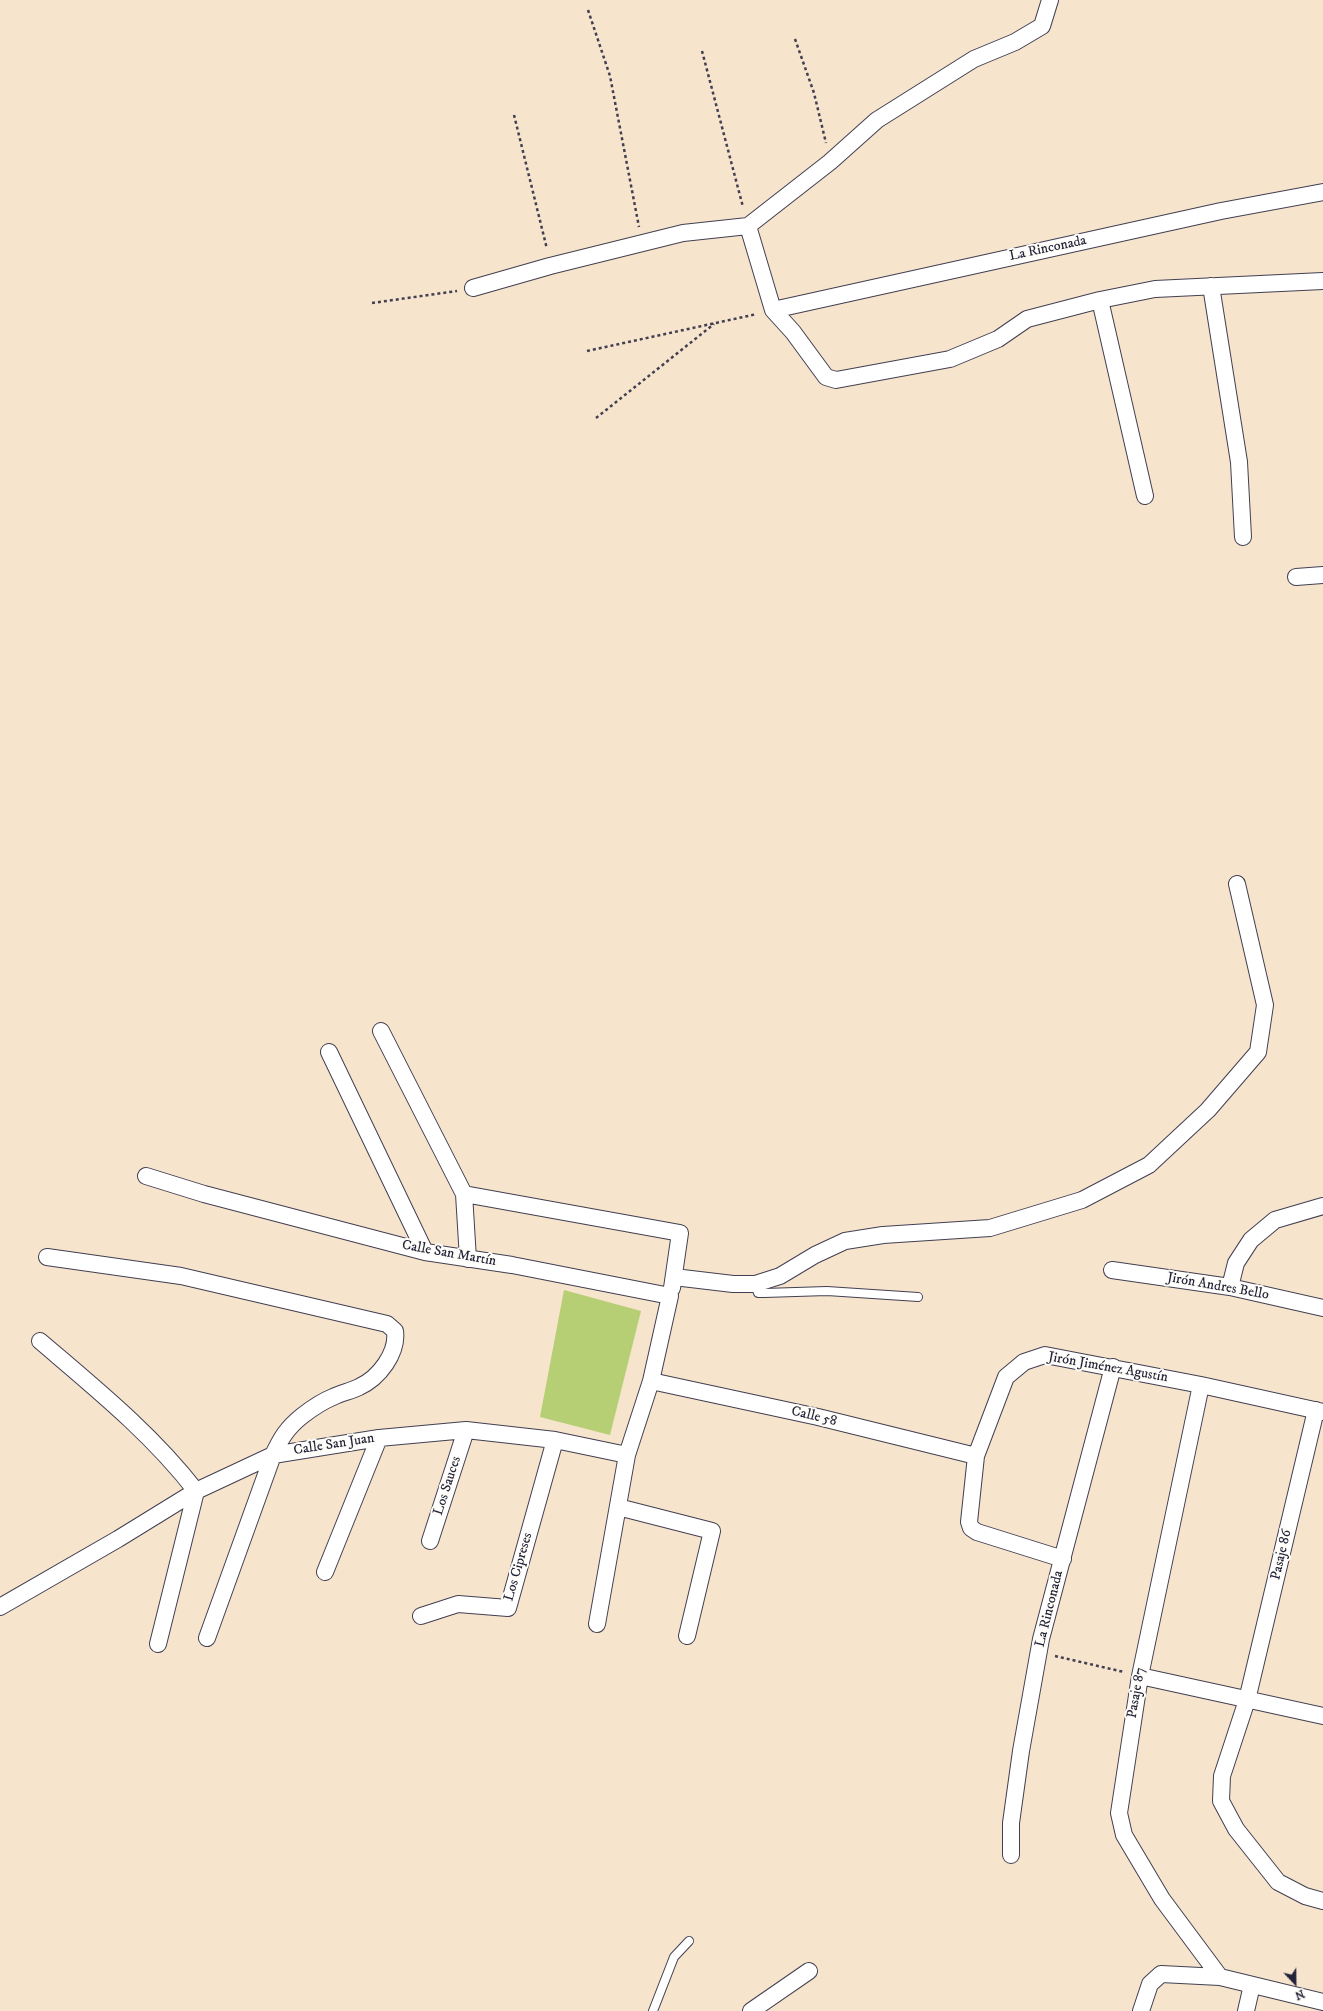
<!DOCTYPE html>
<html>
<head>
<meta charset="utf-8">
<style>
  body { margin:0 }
  #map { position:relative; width:1323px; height:2011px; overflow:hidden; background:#f6e4cd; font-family:"IM FELL DW Pica",serif }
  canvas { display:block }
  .north { position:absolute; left:1275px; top:1963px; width:40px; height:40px; -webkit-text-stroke:3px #fdfcf7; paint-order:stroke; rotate:158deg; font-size:11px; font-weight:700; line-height:16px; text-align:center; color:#22223b }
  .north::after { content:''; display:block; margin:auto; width:14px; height:18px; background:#22223b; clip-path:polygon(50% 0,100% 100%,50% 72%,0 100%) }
</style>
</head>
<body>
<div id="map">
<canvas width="1323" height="2011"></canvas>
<div class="north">N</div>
</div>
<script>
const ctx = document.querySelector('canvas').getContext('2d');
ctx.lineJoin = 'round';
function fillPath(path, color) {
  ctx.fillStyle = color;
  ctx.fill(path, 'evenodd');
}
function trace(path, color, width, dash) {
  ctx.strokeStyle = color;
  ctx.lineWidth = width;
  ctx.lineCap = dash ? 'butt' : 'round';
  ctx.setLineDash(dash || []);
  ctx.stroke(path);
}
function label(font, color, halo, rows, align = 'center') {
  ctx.font = font + ' "IM FELL DW Pica",serif';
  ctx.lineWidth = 4;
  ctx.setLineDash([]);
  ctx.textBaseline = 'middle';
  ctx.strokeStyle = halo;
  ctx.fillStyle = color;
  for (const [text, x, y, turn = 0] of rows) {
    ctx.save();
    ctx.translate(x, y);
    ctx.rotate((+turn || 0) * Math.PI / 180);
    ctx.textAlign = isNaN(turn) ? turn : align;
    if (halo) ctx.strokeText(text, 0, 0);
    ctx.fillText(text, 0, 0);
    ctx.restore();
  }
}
const green = new Path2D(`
  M564 1290 641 1311 610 1435 540 1417Z`);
const path = new Path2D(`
  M588 10 610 76 639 227
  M795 39 814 93 826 143
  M702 51 743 207
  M514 115 547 249
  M372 303 457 291
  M587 351 757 314
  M596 418 714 324
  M1055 1656 1124 1672`);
const lane = new Path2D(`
  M755 1284 758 1293H764L827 1291 918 1297
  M653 2011 674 1957 689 1941`);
const street = new Path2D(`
  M748 226 773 310 793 332 826 377 836 380 950 359 998 339 1027 319 1100 300 1155 289 1323 281
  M1211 286 1239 462 1243 537
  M473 288 550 266 683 233 748 226 830 162 877 120 974 59 1015 42 1042 26 1050 0
  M1100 300 1145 496
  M773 310 1221 211 1323 192
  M1296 577 1323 575
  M381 1031 464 1194 468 1259
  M329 1052 425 1252
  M464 1194 680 1233 672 1288
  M47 1257 181 1276 387 1324 395 1331C398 1353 379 1378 359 1387 351 1391 341 1393 333 1397 323 1401 311 1409 302 1416 287 1428 281 1438 273 1455L207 1638
  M1112 1270 1230 1287 1323 1308
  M674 1277 733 1284H755L780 1276 815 1255 845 1241 883 1235 990 1228 1082 1200 1149 1165 1208 1110 1258 1052 1265 1005 1237 884
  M1230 1287 1236 1263 1251 1240 1275 1220 1323 1206
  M40 1341C95 1388 152 1434 196 1491L158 1644
  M651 1381 818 1417 976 1456
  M1201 1385 1140 1676 1119 1813 1124 1835 1162 1899 1220 1977
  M1316 1410 1247 1700 1222 1776 1221 1801 1236 1829 1278 1882 1305 1896 1323 1901
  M618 1507 712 1531 687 1636
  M430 1541 466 1430
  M1063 1559 977 1532 971 1528 969 1522 976 1456 1006 1377 1024 1362 1045 1355 1201 1385 1323 1412
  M325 1572 379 1438
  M0 1607 118 1539 196 1491 273 1455 379 1438 466 1430 555 1440 627 1455 651 1381 670 1296 512 1265 425 1252 204 1194 146 1176
  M421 1616 458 1604 508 1608 555 1440
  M597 1624 627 1455
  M1140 1676 1323 1716
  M1011 1855V1823L1021 1751 1041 1639 1113 1367
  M751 2011 809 1971
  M1141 2011 1150 1984 1161 1974 1220 1977 1323 2002
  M1246 2011 1252 1985`);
const streetNames = [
  ["La Rinconada",1048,249,-12],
  ["Calle San Martín",449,1254,10],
  ["Jirón Andres Bello",1218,1287,10],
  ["Jirón Jiménez Agustín",1108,1368,10],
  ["Calle 58",814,1417,13],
  ["Calle San Juan",334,1445,-9],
  ["Los Sauces",448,1486,-72],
  ["Pasaje 86",1282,1555,-77],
  ["Los Cipreses",519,1567,-74],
  ["La Rinconada",1050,1609,-76],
  ["Pasaje 87",1137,1693,-80]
];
fillPath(green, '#b6cf74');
trace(lane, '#423f51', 10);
trace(street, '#423f51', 18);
trace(path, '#423f51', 2.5, [3, 3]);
trace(lane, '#fff', 8);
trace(street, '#fff', 16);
label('14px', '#22223b', '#fdfcf7', streetNames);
</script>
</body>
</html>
